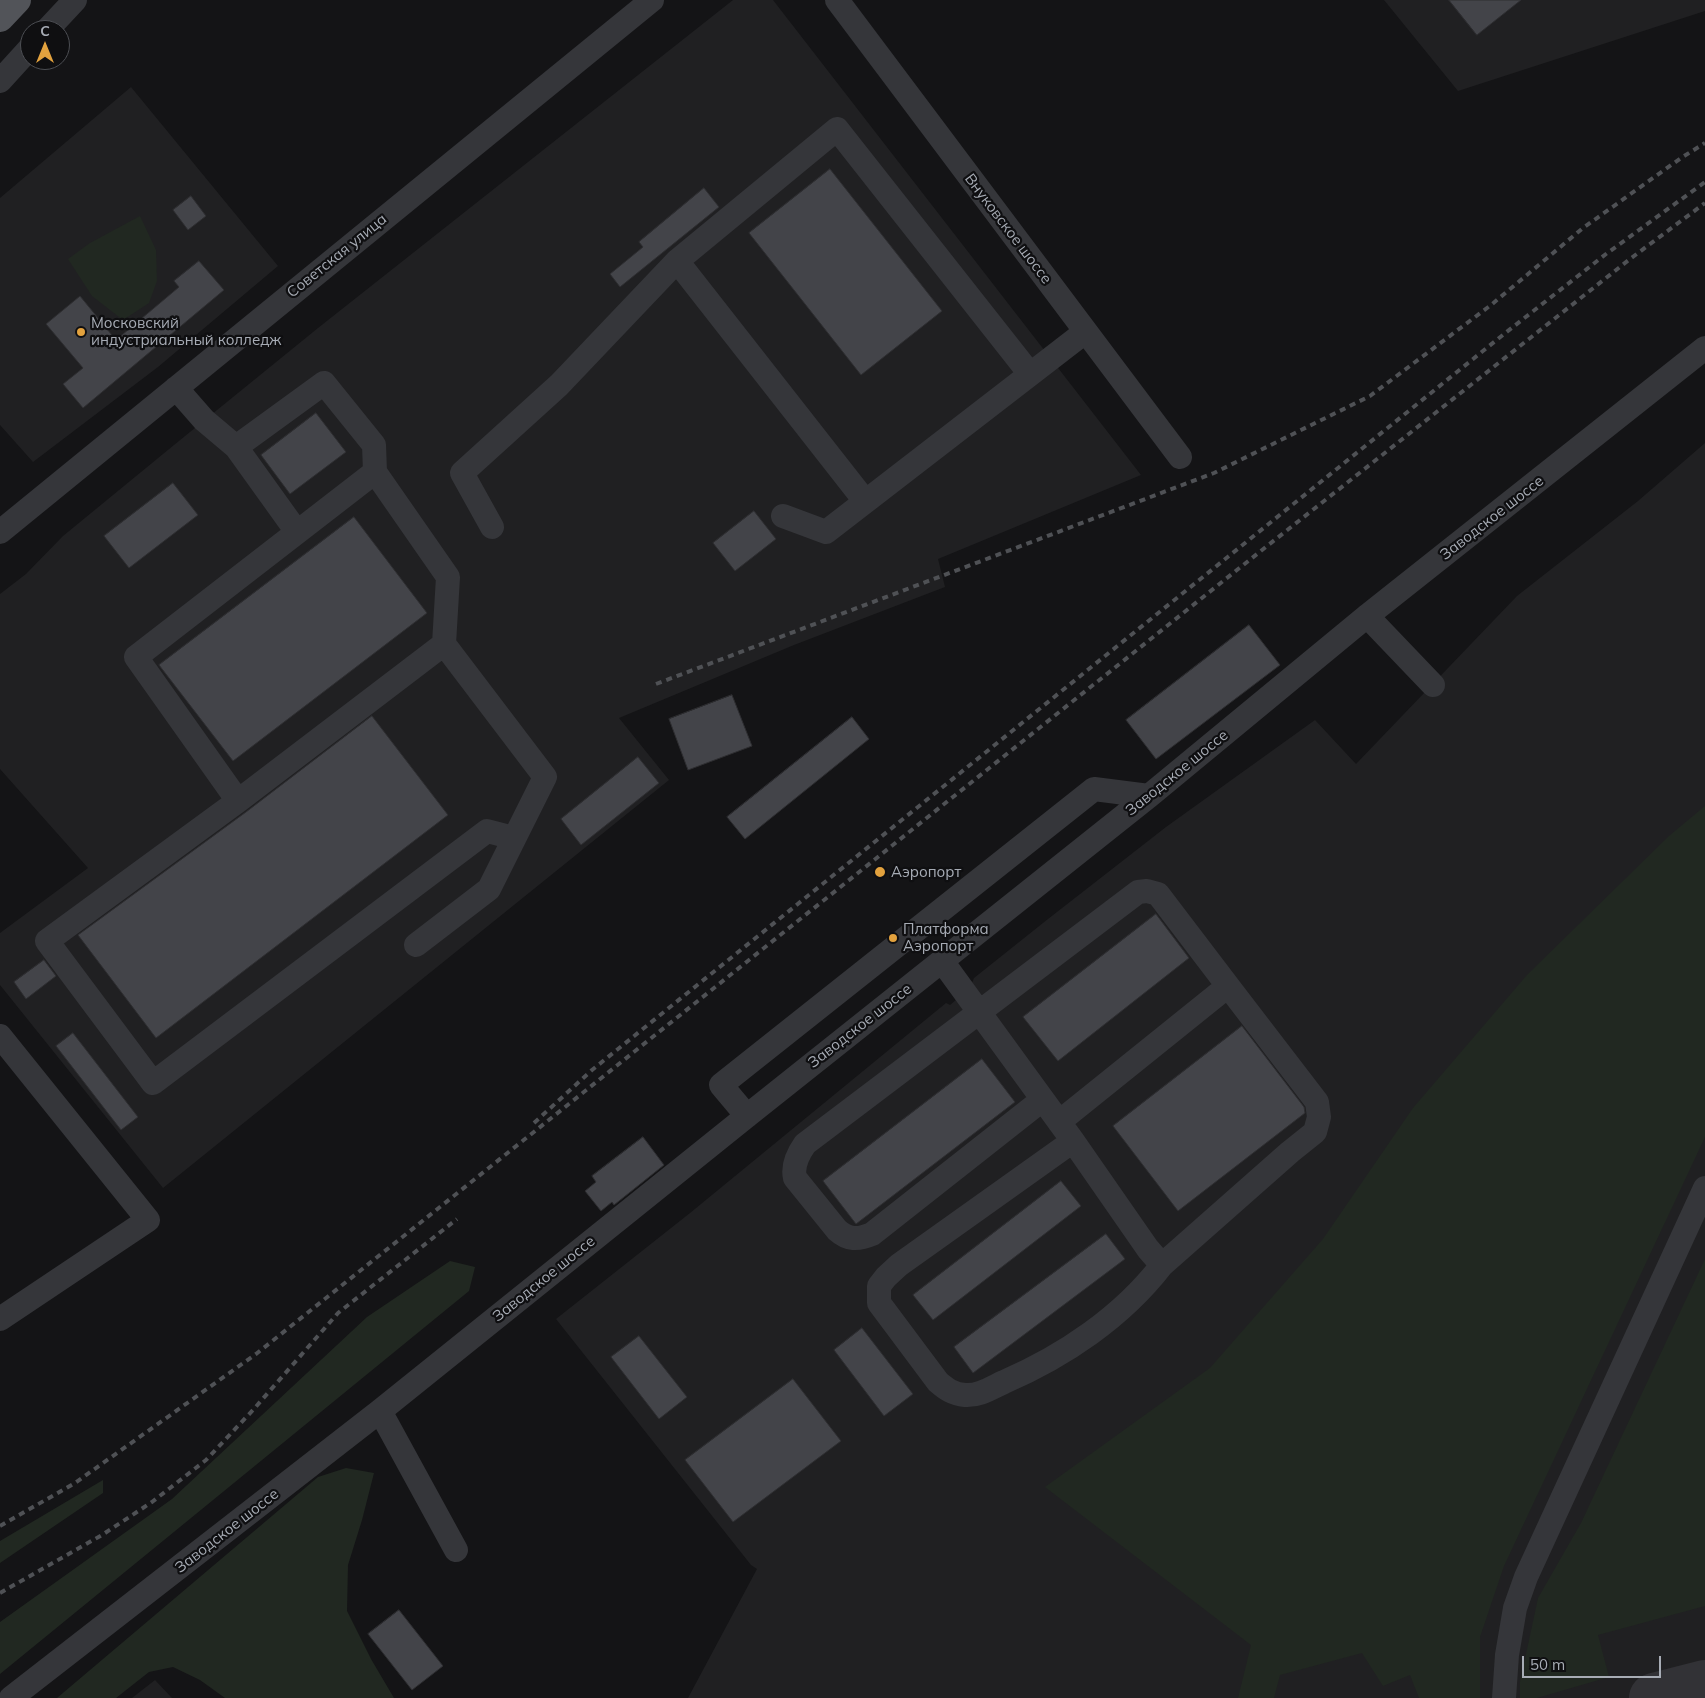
<!DOCTYPE html>
<html>
<head>
<meta charset="utf-8">
<style>
  body { margin:0 }
  #map { position:relative; width:1705px; height:1698px; overflow:hidden; background:#141416; font-family:Mulish,sans-serif }
  canvas { display:block }
  .north { position:absolute; left:20px; top:20px; width:50px; height:50px; box-sizing:border-box; background:#0f0f11; border:1px solid #4c4e53; border-radius:50%; rotate:0deg; font-size:14px; font-weight:700; line-height:20px; text-align:center; color:#a7acb5 }
  .north::after { content:''; display:block; margin:auto; width:18px; height:22px; background:#e3a23e; clip-path:polygon(50% 0,100% 100%,50% 72%,0 100%) }
  .scale { position:absolute; left:1522px; top:1656px; width:139px; height:22px; box-sizing:border-box; border:2px solid #a7acb5; border-top:0; padding-left:6px; font-size:15px; line-height:18px; white-space:nowrap; color:#a7acb5; -webkit-text-stroke:4px #0f0f11; paint-order:stroke }
</style>
</head>
<body>
<div id="map">
<canvas width="1705" height="1698"></canvas>
<div class="north">С</div>
<div class="scale">50 m</div>
</div>
<script>
const ctx = document.querySelector('canvas').getContext('2d');
ctx.lineJoin = 'round';
function fillPath(path, color) {
  ctx.fillStyle = color;
  ctx.fill(path, 'evenodd');
}
function trace(path, color, width, dash) {
  ctx.strokeStyle = color;
  ctx.lineWidth = width;
  ctx.lineCap = dash ? 'butt' : 'round';
  ctx.setLineDash(dash || []);
  ctx.stroke(path);
}
function label(font, color, halo, rows, align = 'center') {
  ctx.font = font + ' Mulish,sans-serif';
  ctx.lineWidth = 4.5;
  ctx.setLineDash([]);
  ctx.textBaseline = 'middle';
  ctx.strokeStyle = halo;
  ctx.fillStyle = color;
  for (const [text, x, y, turn = 0] of rows) {
    ctx.save();
    ctx.translate(x, y);
    ctx.rotate((+turn || 0) * Math.PI / 180);
    ctx.textAlign = isNaN(turn) ? turn : align;
    if (halo) ctx.strokeText(text, 0, 0);
    ctx.fillText(text, 0, 0);
    ctx.restore();
  }
}
const built = new Path2D(`
  M733 0H773L1141 475 938 559 945 587 794 645 619 718 669 780 163 1188 0 985V933L88 868 0 769V594L26 574 63 536 174 445 318 328Z
  M1384 0H1705V11L1458 91Z
  M131 87 278 266 158 367 33 462 0 425V198Z
  M1705 443V1698H688L757 1569 751 1565 556 1319 690 1213 946 1003 950 1005 970 988 974 978 1048 919 1166 827 1315 720 1356 764 1517 596 1638 501Z
  M155 1680 172 1698H132Z`);
const green = new Path2D(`
  M140 216 156 250 157 281 149 303 123 320 92 296 68 259 90 243Z
  M1705 806V1137L1504 1566 1480 1637V1698H1419L1410 1675 1383 1686 1362 1653 1280 1675 1274 1698H1238L1251 1645 1045 1487 1210 1368 1323 1239 1413 1108 1527 975 1669 836Z
  M1705 1259V1606L1598 1635 1609 1677 1537 1698H1520V1682L1538 1598 1581 1523Z
  M450 1261 475 1267 469 1291 0 1674V1622L172 1499 367 1317Z
  M346 1468 374 1473 362 1520 348 1565 347 1611 371 1659 394 1698H225L200 1680 173 1667 149 1672 116 1698H57L318 1477Z
  M103 1480V1493L0 1563V1541Z`);
const taxiway = new Path2D(`
  M1654 1698 1705 1685`);
const building = new Path2D(`
  M1449 0H1521L1477 35Z
  M830 169 942 311 861 375 749 233Z
  M704 188 719 207 620 287 610 274 643 247 639 242Z
  M191 196 206 216 188 230 173 210Z
  M199 261 224 290 83 408 63 384 83 368 46 324 80 296 116 340 179 287 174 281Z
  M316 413 346 452 290 494 261 455Z
  M173 483 198 515 129 568 104 536Z
  M754 511 776 539 735 571 713 543Z
  M354 517 427 613 233 761 159 665Z
  M1249 625 1280 665 1156 759 1126 720Z
  M732 695 752 746 688 770 669 719Z
  M372 716 448 815 156 1038 78 935 246 812Z
  M852 717 869 739 745 839 727 817Z
  M638 757 659 783 581 845 561 819Z
  M1156 914 1189 958 1058 1061 1023 1017Z
  M44 960 56 976 26 999 14 982Z
  M1242 1026 1304 1107 1305 1113 1178 1211 1113 1126Z
  M73 1033 138 1117 121 1130 56 1046Z
  M982 1059 1015 1102 856 1224 823 1181Z
  M643 1137 664 1165 614 1205 612 1202 601 1211 585 1191 596 1182 592 1176Z
  M1061 1181 1081 1206 933 1320 913 1295Z
  M1106 1234 1125 1259 973 1373 954 1347Z
  M862 1328 913 1394 884 1416 834 1350Z
  M639 1336 687 1397 659 1419 611 1357Z
  M793 1379 841 1441 733 1522 685 1460Z
  M399 1610 443 1666 412 1690 368 1634Z`);
const minor = new Path2D(`
  M837 0 1180 457
  M47 30 75 0
  M0 81 30 48
  M677 261 865 501
  M176 388 204 420 236 447 297 532
  M236 447 324 383 374 445 375 472 448 577 444 644 545 777 489 889 416 945
  M783 516 826 532 1085 332
  M492 527 462 473 559 385 677 261 837 129 1030 374
  M0 532 652 0
  M1367 616 1433 685
  M444 644 238 801 47 941 153 1083 487 831 514 838
  M238 801 136 657 375 472
  M942 961 1073 1141 1148 1249 1162 1265
  M0 1036 148 1220 0 1319
  M1042 1100 872 1234C858 1240 848 1240 837 1230L795 1178C792 1166 798 1154 805 1144L1138 892 1147 891 1158 894 1228 986 1059 1122
  M747 1116 721 1085 1094 789 1149 796
  M1073 1141 899 1265 886 1277 879 1286V1303L938 1382C946 1389 953 1394 965 1395 979 1396 991 1388 1004 1382 1064 1356 1122 1317 1162 1265L1290 1152 1315 1132 1319 1117 1317 1102 1228 986
  M380 1411 456 1550
  M11 1698 380 1411 747 1116 1149 796 1367 616 1705 348
  M1504 1698 1507 1655 1515 1608 1526 1577 1705 1188`);
const major = new Path2D(`
  M0 18 17 0`);
const rail = new Path2D(`
  M656 684 1214 473 1370 396 1491 305 1583 228 1681 158 1705 143
  M534 1123 592 1070 1504 334 1606 254 1705 182
  M0 1526 75 1483 256 1354 1257 554 1630 259 1705 203
  M0 1593 102 1535 152 1502 206 1460 253 1410 338 1313 457 1219`);
const markers = [
  [81,332,5,"#e3a23e"],
  [880,872,6,"#e3a23e"],
  [893,938,5,"#e3a23e"]
];
const streetNames = [
  ["Внуковское шоссе",1008,229,53],
  ["Советская улица",337,256,-39],
  ["Заводское шоссе",1492,518,-38],
  ["Заводское шоссе",1177,773,-39],
  ["Заводское шоссе",860,1026,-38],
  ["Заводское шоссе",544,1279,-39],
  ["Заводское шоссе",227,1531,-38]
];
const poiNames = [
  ["Московский",91,323],
  ["индустриальный колледж",91,340],
  ["Аэропорт",891,872],
  ["Платформа",903,929],
  ["Аэропорт",903,946]
];
fillPath(built, '#202022');
fillPath(green, '#212821');
trace(taxiway, '#323236', 50);
fillPath(building, '#434449');
trace(building, '#2e2e31', 1);
trace(minor, '#35363a', 24);
trace(major, '#525459', 28);
trace(rail, '#4f5155', 4, [6, 5]);
for (const [x, y, r, color] of markers) {
  const dot = new Path2D();
  dot.arc(x, y, r, 0, 2 * Math.PI);
  ctx.fillStyle = color;
  ctx.fill(dot);
  trace(dot, '#0f0f11', 2);
}
label('15px', '#a7acb5', '#0f0f11', streetNames);
label('15px', '#a7acb5', '#0f0f11', poiNames, 'left');
</script>
</body>
</html>
